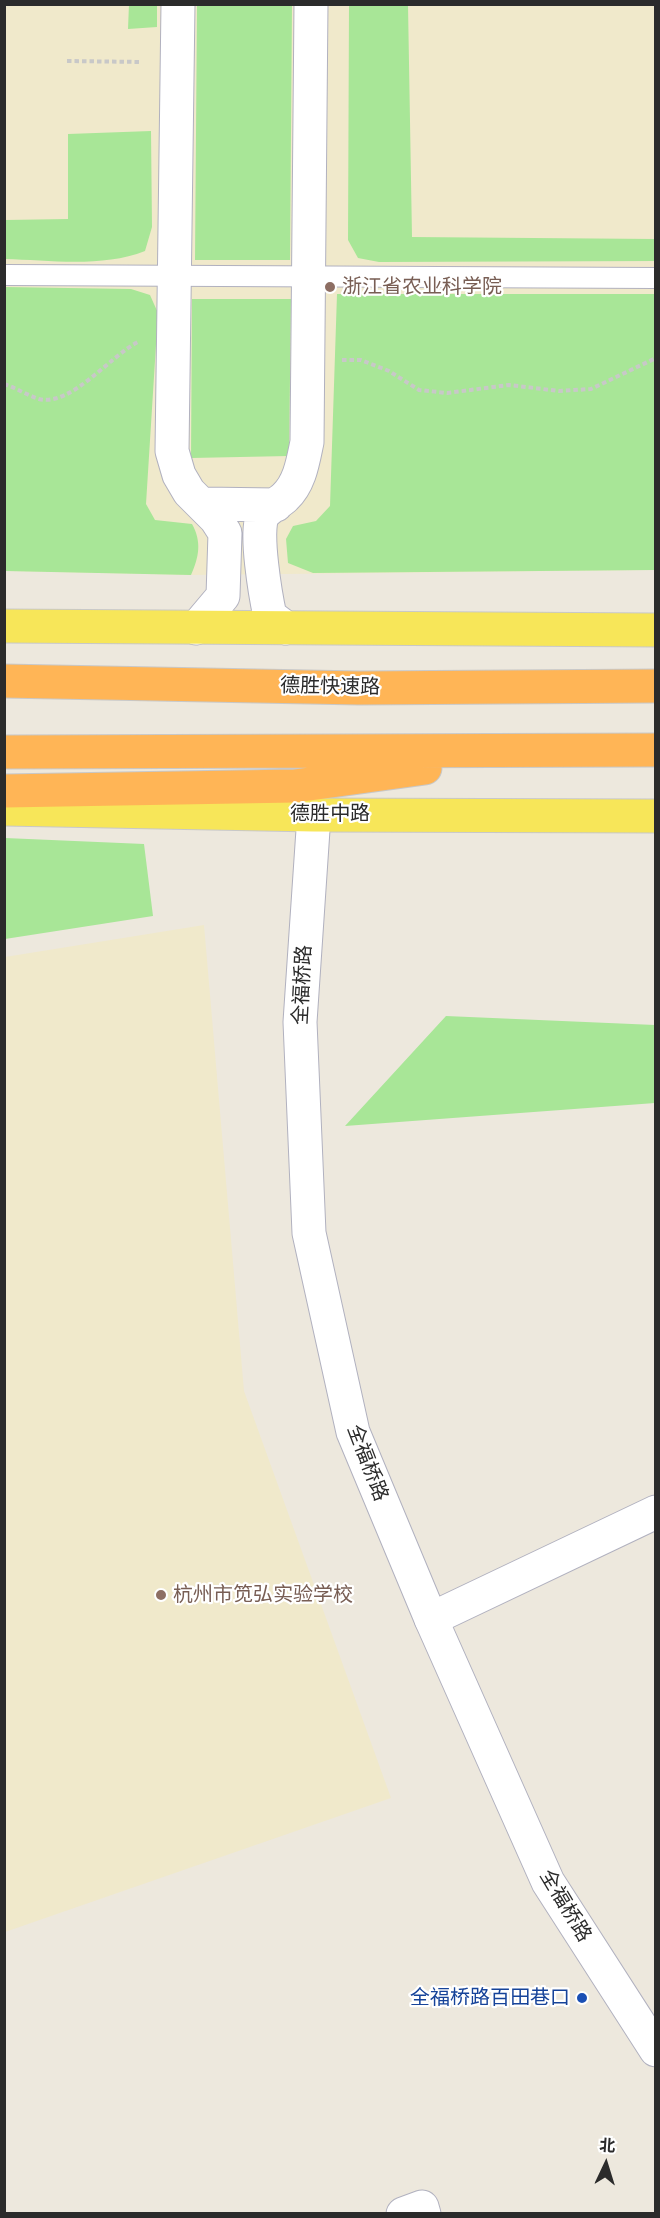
<!DOCTYPE html>
<html>
<head>
<meta charset="utf-8">
<style>
  body { margin:0 }
  #map { position:relative; width:660px; height:2218px; overflow:hidden; background:#ede8dd; font-family:"Fira Sans","Noto Sans SC",sans-serif }
  canvas { display:block }
  .frame { position:absolute; inset:0; border:6px solid #2b2b2b; pointer-events:none }
  .north { position:absolute; left:576px; top:2134px; width:60px; height:60px; -webkit-text-stroke:4px #fff; paint-order:stroke; rotate:4deg; font-size:16px; font-weight:700; line-height:24px; text-align:center; color:#2b2b2b }
  .north::after { content:''; display:block; margin:auto; width:21px; height:27px; background:#2b2b2b; clip-path:polygon(50% 0,100% 100%,50% 72%,0 100%) }
</style>
</head>
<body>
<div id="map">
<canvas width="660" height="2218"></canvas>
<div class="frame"></div>
<div class="north">北</div>
</div>
<script>
const ctx = document.querySelector('canvas').getContext('2d');
ctx.lineJoin = 'round';
function fillPath(path, color) {
  ctx.fillStyle = color;
  ctx.fill(path, 'evenodd');
}
function trace(path, color, width, dash) {
  ctx.strokeStyle = color;
  ctx.lineWidth = width;
  ctx.lineCap = dash ? 'butt' : 'round';
  ctx.setLineDash(dash || []);
  ctx.stroke(path);
}
function label(font, color, halo, rows, align = 'center') {
  ctx.font = font + ' "Fira Sans","Noto Sans SC",sans-serif';
  ctx.lineWidth = 4.5;
  ctx.setLineDash([]);
  ctx.textBaseline = 'middle';
  ctx.strokeStyle = halo;
  ctx.fillStyle = color;
  for (const [text, x, y, turn = 0] of rows) {
    ctx.save();
    ctx.translate(x, y);
    ctx.rotate((+turn || 0) * Math.PI / 180);
    ctx.textAlign = isNaN(turn) ? turn : align;
    if (halo) ctx.strokeText(text, 0, 0);
    ctx.fillText(text, 0, 0);
    ctx.restore();
  }
}
const education = new Path2D(`
  M5 5H655V570L191 575 5 571Z
  M204 925 244 1391 391 1798 5 1932V957Z`);
const green = new Path2D(`
  M129 4 157 5V27L128 29Z
  M197 5H292L290 260H195Z
  M349 5H408L412 237 655 239V261L379 262 358 258 348 240Z
  M151 131 152 227 145 251C102 268 49 260 5 259V220L68 219V134Z
  M5 287 131 289 150 295 158 313 146 504 155 520 192 524C202 542 199 557 191 575L5 571Z
  M337 294H655V570L313 573 288 563 286 539 293 526 316 521 330 506Z
  M192 299H291L289 456 191 458Z
  M5 838 144 844 153 916 5 939Z
  M446 1016 655 1025V1103L345 1126Z`);
const path = new Path2D(`
  M67 61 141 62
  M342 360H361L389 371 419 390 447 393 509 385 559 391 591 389 656 358
  M4 384C16 388 27 395 39 399 71 407 110 356 138 342`);
const lane = new Path2D(`
  M4 275 656 278`);
const street = new Path2D(`
  M178 4 172 451 179 475 189 492 216 519 225 533 223 596 196 628
  M203 504 276 505
  M286 628 270 616C266 598 254 529 263 515 268 508 279 503 285 497 300 483 303 461 307 442L311 4
  M431 1619 656 1512
  M403 2214 422 2207 424 2214`);
const secondary = new Path2D(`
  M314 815 300 1022 309 1233 353 1432 431 1619 548 1882 656 2050`);
const primary = new Path2D(`
  M4 626 656 630
  M4 809 314 815 656 816`);
const highway = new Path2D(`
  M4 681 359 688 656 686
  M4 752 656 750
  M4 791 295 786 425 768`);
const markers = [
  [330,287,6,"#8d6e63"],
  [161,1595,6,"#8d6e63"],
  [582,1998,6,"#1a4fb4"]
];
const educationNames = [
  ["浙江省农业科学院",342,287],
  ["杭州市笕弘实验学校",173,1595]
];
const streetNames = [
  ["德胜快速路",330,687,1],
  ["德胜中路",330,814],
  ["全福桥路",303,985,-87],
  ["全福桥路",367,1463,69],
  ["全福桥路",565,1906,59]
];
const transitNames = [
  ["全福桥路百田巷口",570,1998]
];
fillPath(education, '#f0e9cb');
fillPath(green, '#a8e697');
trace(lane, '#b1b1bf', 22);
trace(street, '#b1b1bf', 35);
trace(secondary, '#b1b1bf', 35);
trace(primary, '#c8c8c8', 35);
trace(highway, '#c8c8c8', 35);
trace(path, '#c8c8c8', 4, [4.5, 3]);
trace(lane, '#fff', 20);
trace(street, '#fff', 33);
trace(secondary, '#fff', 33);
trace(primary, '#f7e659', 33);
trace(highway, '#ffb556', 33);
for (const [x, y, r, color] of markers) {
  const dot = new Path2D();
  dot.arc(x, y, r, 0, 2 * Math.PI);
  ctx.fillStyle = color;
  ctx.fill(dot);
  trace(dot, '#fff', 2);
}
label('20px', '#785e54', '#fff', educationNames, 'left');
label('20px', '#2b2b2b', '#fff', streetNames);
label('20px', '#164399', '#fff', transitNames, 'right');
</script>
</body>
</html>
